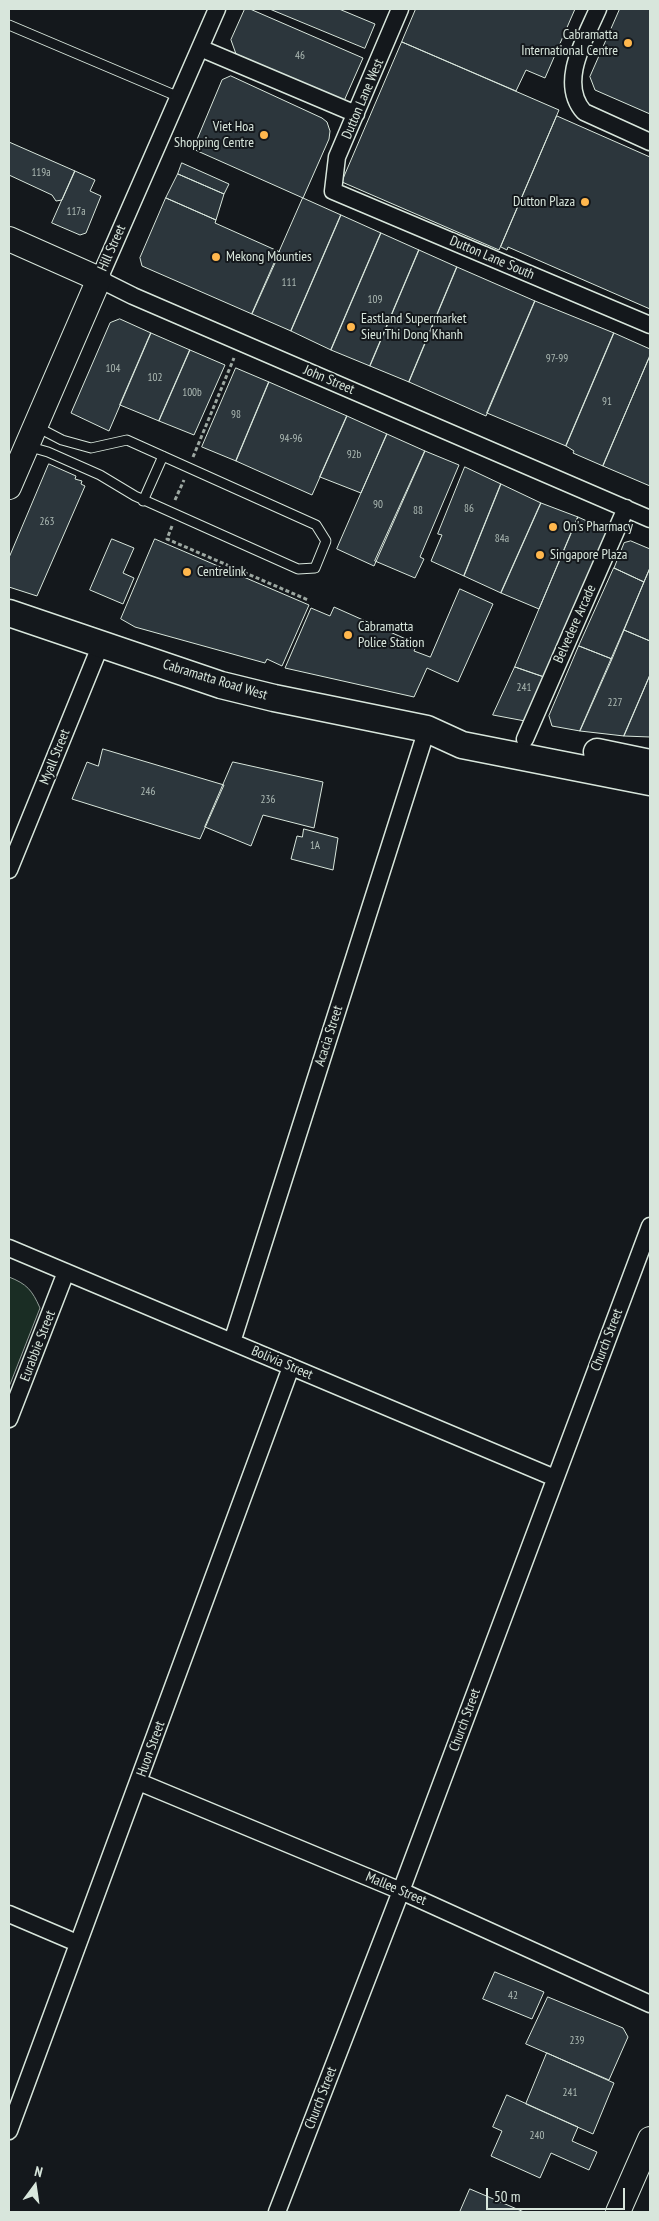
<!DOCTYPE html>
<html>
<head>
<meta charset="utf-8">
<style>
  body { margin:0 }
  #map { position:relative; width:659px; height:2221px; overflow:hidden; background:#14181c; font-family:"PT Sans Narrow",sans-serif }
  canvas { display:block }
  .frame { position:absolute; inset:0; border:10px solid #d8e6dc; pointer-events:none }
  .north { position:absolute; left:10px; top:2161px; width:50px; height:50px; -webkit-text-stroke:4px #14181c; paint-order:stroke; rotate:14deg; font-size:14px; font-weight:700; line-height:20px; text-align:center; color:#d8e6dc }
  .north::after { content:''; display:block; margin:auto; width:18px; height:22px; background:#d8e6dc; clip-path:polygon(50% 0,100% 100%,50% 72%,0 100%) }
  .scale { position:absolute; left:486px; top:2188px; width:139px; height:22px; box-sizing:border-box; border:2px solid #d8e6dc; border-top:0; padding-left:6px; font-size:15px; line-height:18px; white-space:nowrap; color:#d8e6dc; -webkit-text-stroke:4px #14181c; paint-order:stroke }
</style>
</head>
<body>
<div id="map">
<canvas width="659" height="2221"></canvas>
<div class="frame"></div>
<div class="north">N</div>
<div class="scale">50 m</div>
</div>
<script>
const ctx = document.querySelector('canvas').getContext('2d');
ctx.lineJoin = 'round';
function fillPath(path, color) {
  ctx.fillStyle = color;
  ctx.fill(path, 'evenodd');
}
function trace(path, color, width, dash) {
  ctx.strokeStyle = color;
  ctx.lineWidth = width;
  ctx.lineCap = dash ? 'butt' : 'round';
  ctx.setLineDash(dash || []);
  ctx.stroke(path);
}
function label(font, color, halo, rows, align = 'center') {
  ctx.font = font + ' "PT Sans Narrow",sans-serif';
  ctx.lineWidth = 4;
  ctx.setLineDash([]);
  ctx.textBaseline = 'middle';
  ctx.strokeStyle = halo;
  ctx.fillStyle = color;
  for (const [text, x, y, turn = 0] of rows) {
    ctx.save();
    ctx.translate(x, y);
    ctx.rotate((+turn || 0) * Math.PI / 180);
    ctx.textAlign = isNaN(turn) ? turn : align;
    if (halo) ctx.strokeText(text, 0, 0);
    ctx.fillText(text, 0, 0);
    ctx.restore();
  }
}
const green = new Path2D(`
  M9 1277C27 1284 32 1290 40 1308L9 1387Z`);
const building = new Path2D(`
  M245 9H250L363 58 344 101 236 54 231 40Z
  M270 9H339L375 24 365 48Z
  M416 9H575L545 78 526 70 516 91 402 42Z
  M620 9H650V114L595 90 590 77Z
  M402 42 559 110 499 250 342 182Z
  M231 76 322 118 327 122 330 131 329 139 303 198 193 149 222 80Z
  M557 116 650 157V309L508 247 507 250 501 247Z
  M9 142 75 171 62 200 56 201 52 195 9 175Z
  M182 163 229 184 224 194 178 174Z
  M75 171 95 180 90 191 101 196 86 233 80 235 52 223Z
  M178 174 224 194 216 220 166 198Z
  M166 198 216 220 215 223 280 252 252 314 142 266 140 258Z
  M303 198 341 215 291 331 252 314Z
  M341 215 381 233 331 350 291 331Z
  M381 233 419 250 370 366 331 350Z
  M419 250 457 267 409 382 370 366Z
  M457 267 535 301 486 416 409 382Z
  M535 301 614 333 566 446 487 413Z
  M120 319 151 333 109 431 71 413 110 323Z
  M151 333 190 350 159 421 120 405Z
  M614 333 650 349V355L603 466 573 453 574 451 566 446Z
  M190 350 225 365 194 435 159 421Z
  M649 359H650V486L603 466Z
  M236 368 269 382 236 461 202 447Z
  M269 382 347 416 312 495 236 461Z
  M347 416 387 434 361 493 320 477Z
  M387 434 425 451 374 566 337 549Z
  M425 451 459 465 420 557 424 559 415 578 375 561Z
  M49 464 76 476 75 479 82 481 81 484 85 486 37 596 9 587V558Z
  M465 467 501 484 464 576 431 561 442 535 438 534Z
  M501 484 541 503 501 593 464 576Z
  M541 503 578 517 539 609 501 593Z
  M578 517 611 532 547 678 515 667Z
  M112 539 134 548 123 573 134 578 123 604 90 590Z
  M155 539 309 605 282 666 267 659 265 663 135 627 121 619Z
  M631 541 650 549V568L644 582 614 568 624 543Z
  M614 568 644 582 612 659 579 646Z
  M650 568V641L624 630Z
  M460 589 493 604 458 682 427 668 414 697 285 668 311 608 330 616 334 607 417 644 414 651 430 657Z
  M624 630 650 641V675L624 736 580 731Z
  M579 646 612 659 580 731 552 726 549 716Z
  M515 667 547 678 525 721 493 715Z
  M650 675V737L624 736Z
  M103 749 224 785 200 839 72 799 87 762 98 766Z
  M233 762 323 782 314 828 263 815 251 846 205 827Z
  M304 829 338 838 333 870 291 859 297 836 302 837Z
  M495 1972 544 1992 532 2019 483 1999Z
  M548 1997 623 2028 628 2037 609 2080 526 2044Z
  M547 2053 614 2083 593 2134 526 2104Z
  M507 2095 578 2127 572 2141 597 2152 589 2170 551 2153 540 2178 491 2156 502 2131 493 2127Z
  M470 2189 524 2212H460Z`);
const path = new Path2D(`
  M193 457 234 358
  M175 500 184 480
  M172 526 167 539 308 600`);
const lane = new Path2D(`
  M9 25 179 97
  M27 446 48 452 100 475 135 496 298 569 315 568 326 541 316 525 127 440 91 448 62 440 37 427
  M143 501 163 456`);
const street = new Path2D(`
  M217 9 99 279 133 296 650 519
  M400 9 337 157 333 191 650 325
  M598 9C585 39 558 83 584 112L650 142
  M200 48 356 114
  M525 739 626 508
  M9 870 101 644
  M9 1248 555 1478
  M232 1342 427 729
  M9 1419 66 1272
  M139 1782 401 1891 650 2004
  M9 1914 77 1943
  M9 2131 291 1367
  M277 2212 401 1891 650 1226`);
const secondary = new Path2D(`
  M9 239 99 279 9 487
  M618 2212 650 2139`);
const primary = new Path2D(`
  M9 613 221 685 274 698 427 729 462 745 650 782
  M597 752 650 763`);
const markers = [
  [628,43,5,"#ffb74d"],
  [264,135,5,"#ffb74d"],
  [585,202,5,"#ffb74d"],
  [216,257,5,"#ffb74d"],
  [351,327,5,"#ffb74d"],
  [553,527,5,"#ffb74d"],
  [540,555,5,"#ffb74d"],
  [187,572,5,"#ffb74d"],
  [348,635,5,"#ffb74d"]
];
const numberNames = [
  ["46",300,56],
  ["119a",41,173],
  ["117a",76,212],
  ["111",289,283],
  ["109",375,300],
  ["97-99",557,359],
  ["104",113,369],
  ["102",155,378],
  ["100b",192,393],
  ["91",607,402],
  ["98",236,415],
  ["94-96",291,439],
  ["92b",354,455],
  ["90",378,505],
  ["86",469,509],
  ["88",418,511],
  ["263",47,522],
  ["84a",502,539],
  ["241",524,688],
  ["227",615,703],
  ["246",148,792],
  ["236",268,800],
  ["1A",315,846],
  ["42",513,1996],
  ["239",577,2041],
  ["241",570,2093],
  ["240",537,2136]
];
const poiNames = [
  ["Cabramatta",618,35,"right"],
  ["International Centre",618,51,"right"],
  ["Viet Hoa",254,127,"right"],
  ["Shopping Centre",254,143,"right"],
  ["Dutton Plaza",575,202,"right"],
  ["Mekong Mounties",226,257],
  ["Eastland Supermarket",361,319],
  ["Sieu Thi Dong Khanh",361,335],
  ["On's Pharmacy",563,527],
  ["Singapore Plaza",550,555],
  ["Centrelink",197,572],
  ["Cabramatta",358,627],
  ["Police Station",358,643]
];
const streetNames = [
  ["Dutton Lane West",363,99,-67],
  ["Hill Street",112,248,-66],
  ["Dutton Lane South",492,258,23],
  ["John Street",329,380,23],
  ["Belvedere Arcade",575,624,-66],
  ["Cabramatta Road West",215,680,17],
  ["Myall Street",55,757,-68],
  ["Acacia Street",329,1036,-72],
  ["Church Street",607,1340,-69],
  ["Eurabbie Street",38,1346,-69],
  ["Bolivia Street",282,1363,23],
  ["Church Street",465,1720,-70],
  ["Huon Street",151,1749,-70],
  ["Mallee Street",396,1889,23],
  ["Church Street",321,2098,-69]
];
fillPath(green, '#1a2d24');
trace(green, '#939e99', 1);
fillPath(building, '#2c363c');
trace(building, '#d8e6dc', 1);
trace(lane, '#d8e6dc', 11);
trace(street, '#d8e6dc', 19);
trace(secondary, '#d8e6dc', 26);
trace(primary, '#d8e6dc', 29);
trace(path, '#9da8a2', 3, [4, 2.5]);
trace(lane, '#14181c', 9);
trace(street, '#14181c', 16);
trace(secondary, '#14181c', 24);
trace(primary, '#14181c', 26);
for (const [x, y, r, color] of markers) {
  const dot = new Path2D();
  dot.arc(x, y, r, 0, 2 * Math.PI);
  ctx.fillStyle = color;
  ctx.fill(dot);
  trace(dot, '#14181c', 2);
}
label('11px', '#adbab4', null, numberNames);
label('14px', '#d8e6dc', '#14181c', poiNames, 'left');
label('14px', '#d8e6dc', '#14181c', streetNames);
</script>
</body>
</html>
